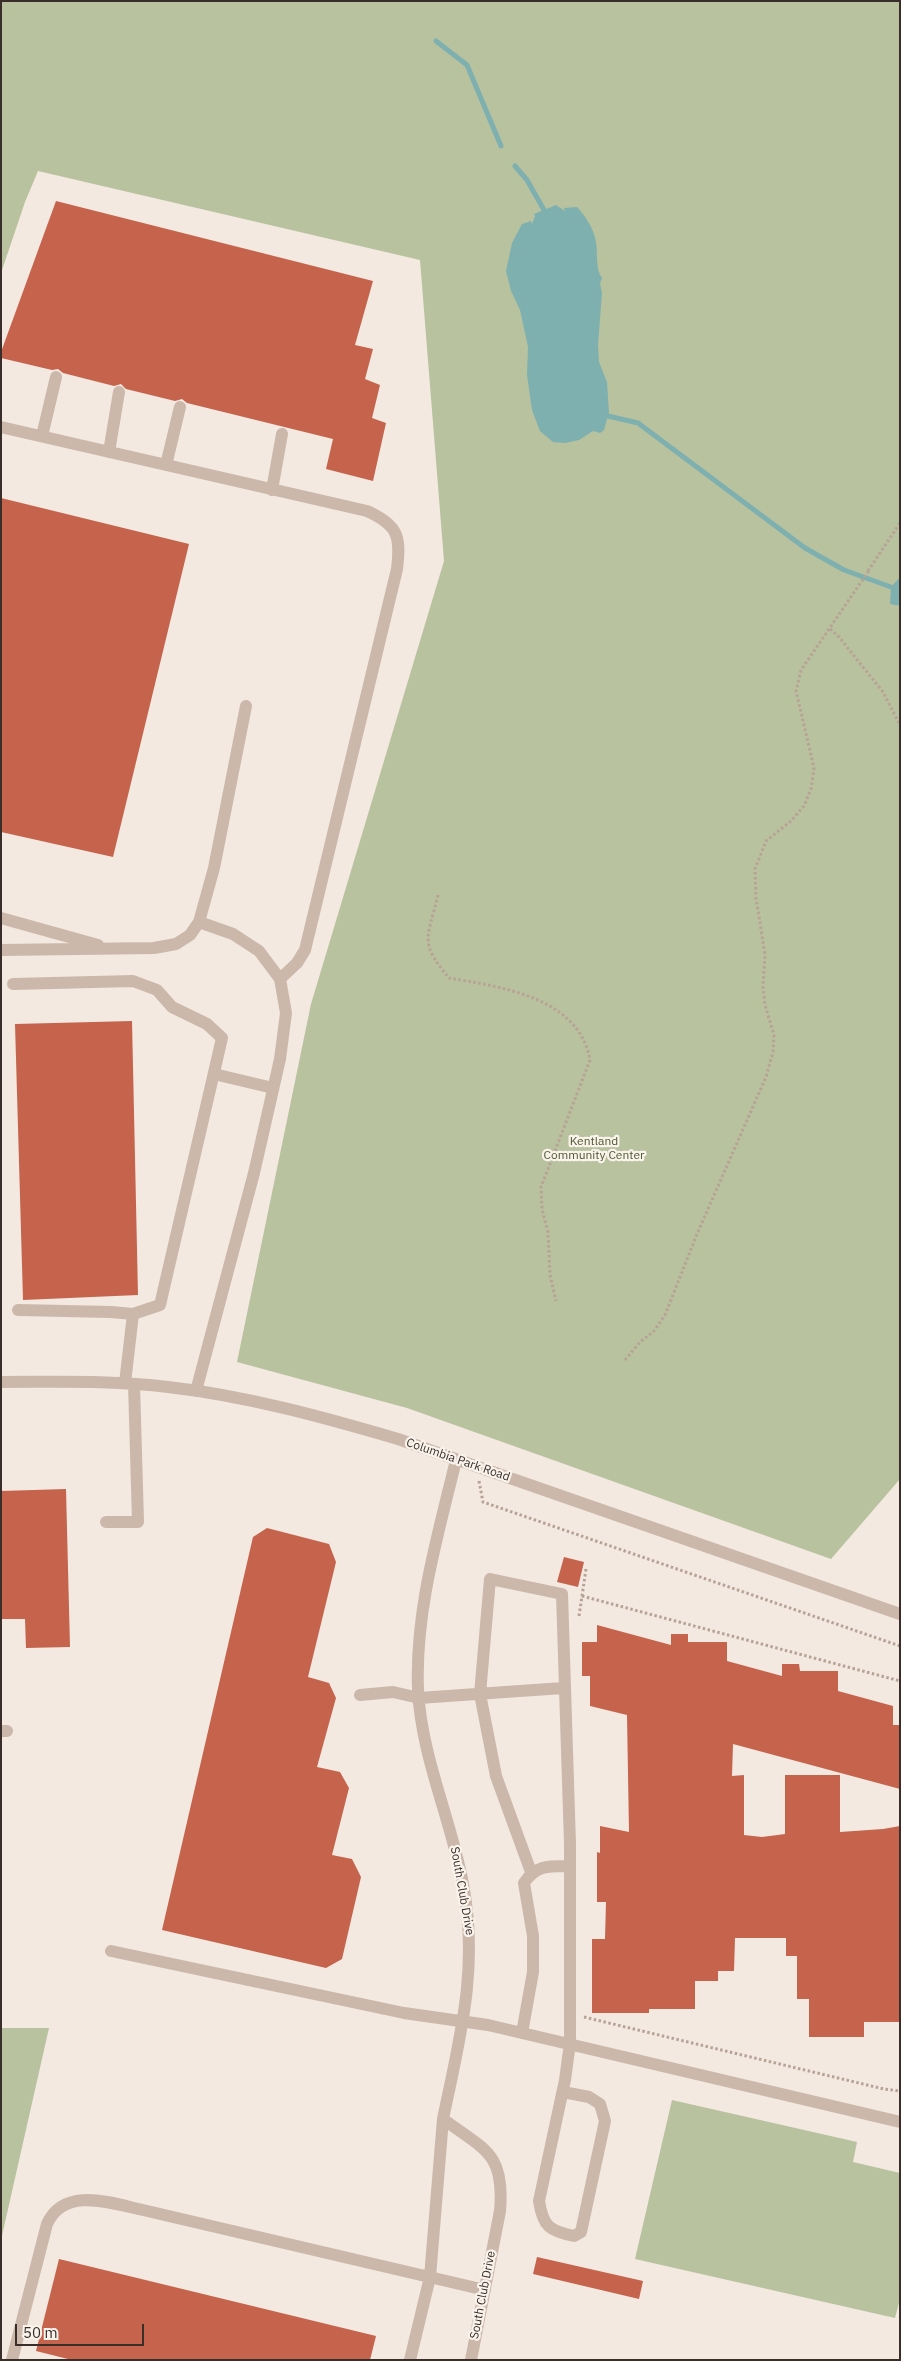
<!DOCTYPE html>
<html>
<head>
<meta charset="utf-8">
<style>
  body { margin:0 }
  #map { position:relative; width:901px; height:2361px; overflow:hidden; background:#f3e9e0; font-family:"IBM Plex Sans",sans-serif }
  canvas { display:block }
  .frame { position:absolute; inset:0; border:2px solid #392e2a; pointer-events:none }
  .scale { position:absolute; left:15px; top:2324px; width:129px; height:22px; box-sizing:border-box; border:2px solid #392e2a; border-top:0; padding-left:6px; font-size:15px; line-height:18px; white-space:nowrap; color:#392e2a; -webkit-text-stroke:4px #faf3ec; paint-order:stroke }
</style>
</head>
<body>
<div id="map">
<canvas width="901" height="2361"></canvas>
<div class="frame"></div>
<div class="scale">50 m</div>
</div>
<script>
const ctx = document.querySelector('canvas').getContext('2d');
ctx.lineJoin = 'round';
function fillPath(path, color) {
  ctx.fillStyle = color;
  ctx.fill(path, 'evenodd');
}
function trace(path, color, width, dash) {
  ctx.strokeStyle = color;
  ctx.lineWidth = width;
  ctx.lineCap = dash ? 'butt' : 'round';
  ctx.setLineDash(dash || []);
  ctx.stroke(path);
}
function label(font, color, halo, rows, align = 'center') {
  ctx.font = font + ' "IBM Plex Sans",sans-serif';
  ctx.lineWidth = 4.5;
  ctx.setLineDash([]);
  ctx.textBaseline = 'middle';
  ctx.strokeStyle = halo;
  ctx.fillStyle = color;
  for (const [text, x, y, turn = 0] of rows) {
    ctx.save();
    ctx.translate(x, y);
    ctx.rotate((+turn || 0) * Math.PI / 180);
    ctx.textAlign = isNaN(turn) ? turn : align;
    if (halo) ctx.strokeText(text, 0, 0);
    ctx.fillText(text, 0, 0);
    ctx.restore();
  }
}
const green = new Path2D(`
  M1 1H900V1479L831 1559 407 1408 237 1362 311 1004 444 561 420 260 38 171 25 202 1 273Z
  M1 2028H49L1 2240Z
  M672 2100 857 2142 853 2162 900 2173V2299L895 2318 635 2259Z`);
const water = new Path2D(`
  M556 205 565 211 564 208 577 207C586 217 594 229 596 242 598 253 595 269 602 278L600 283 602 293 598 345 599 362 607 382 609 412 604 430 600 433 593 431 579 440 565 443 553 442 540 431 532 410 527 375 528 347 520 310 511 291 506 271 512 243 522 224 531 221 532 224 535 216 534 214Z
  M900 577V606L890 604 891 587Z`);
const stream = new Path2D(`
  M436 41 467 65 501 146
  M515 166 527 180 544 210
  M608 416 638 423 805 548 844 570 891 587`);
const building = new Path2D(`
  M56 201 373 281 355 345 373 349 365 379 380 385 372 418 386 423 373 481 326 469 333 439 187 403 182 399 175 401 126 389 121 384 114 386 63 373 58 369 52 370 1 358V352Z
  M1 498 189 544 113 857 1 832Z
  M132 1021 138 1295 23 1300 15 1024Z
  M66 1489 70 1647 26 1648 25 1619H1V1491Z
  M267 1528 329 1544 336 1562 308 1677 329 1683 336 1698 317 1767 340 1772 349 1788 332 1855 352 1859 361 1877 342 1959 326 1968 162 1930 253 1537Z
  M564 1557 584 1562 578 1587 557 1582Z
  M597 1625 671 1645V1634H688V1642H727V1661L782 1676V1664H799L800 1671H838V1691L893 1706V1725H900V1789L733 1744 732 1776 744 1775V1835L762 1837 785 1834V1775H840V1832L883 1829 900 1826V2022H864V2037H809V1999H797V1956H786V1938H735L734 1971H718V1981H695V2009H649V2013H592V1939H605L606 1902H597V1852L600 1853V1826L629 1832 627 1715 590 1706V1676H582V1642H597Z
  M537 2257 643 2281 639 2299 533 2274Z
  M59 2259 376 2336 370 2360H72L36 2351Z`);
const path = new Path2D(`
  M868 571 900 523
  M830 629 839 637 883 692 900 725
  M438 895C428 939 418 941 449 978 501 987 579 997 590 1060L541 1187 542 1209 548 1232 550 1275 556 1301
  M625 1360 640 1342 654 1331 665 1315 697 1234 766 1077 773 1052 774 1035 765 1005 763 987 765 954 756 898 755 869 766 841 791 821 804 806 811 789 814 768 796 691 801 670 870 569
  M479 1481 483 1502 900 1646
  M582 1596 900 1681
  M579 1616 586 1569
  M584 2017 884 2089 900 2091`);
const minor = new Path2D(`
  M1 427 367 511C398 525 401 536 397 569L305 950 297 963 280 979
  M42 436 56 377
  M109 452 119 392
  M166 465 180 407
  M272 490 282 434
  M1 918 98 945
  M1 950 154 948 176 944 190 935 199 922 214 868 246 706
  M13 984 133 981 157 990 172 1007 207 1024 222 1038 160 1305 133 1314 125 1383
  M214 1074 273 1088
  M18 1310 111 1312 133 1314
  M1 1382C57 1382 113 1380 168 1387 247 1396 323 1417 398 1439L900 1614
  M196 1391 254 1173 280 1059 286 1013 280 979 259 951 233 934 199 922
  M456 1460C438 1535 415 1611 418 1689 421 1756 451 1819 463 1884 479 1968 460 2037 443 2119 485 2150 505 2153 500 2211L471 2360
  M106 1522H138L134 1384
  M360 1695 393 1692 419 1698 563 1688
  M1 1731H7
  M531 1872 496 1776 480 1694 490 1579 562 1594 570 1844V2043L565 2080 539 2201C543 2227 550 2231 574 2236L581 2232 605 2121 600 2104 589 2097 563 2092
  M111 1951 404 2013 488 2025 900 2122
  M522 2033 533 1972V1936L524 1883C536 1865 549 1866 569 1866
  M12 2360 47 2224C64 2186 111 2203 143 2210L485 2290
  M410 2360 430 2277 443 2119`);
const parkNames = [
  ["Kentland",594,1142],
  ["Community Center",594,1156]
];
const streetNames = [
  ["Columbia Park Road",458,1460,19],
  ["South Club Drive",462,1891,80],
  ["South Club Drive",483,2295,-79]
];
fillPath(green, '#b8c29f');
fillPath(water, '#7eb0b0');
trace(stream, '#7eb0b0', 5);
fillPath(building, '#c5634c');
trace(path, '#b7a295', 3, [2.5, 2.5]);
trace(minor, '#cbb8ab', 12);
label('12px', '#4a582e', '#faf3ec', parkNames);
label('12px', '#392e2a', '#faf3ec', streetNames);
</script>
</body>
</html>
